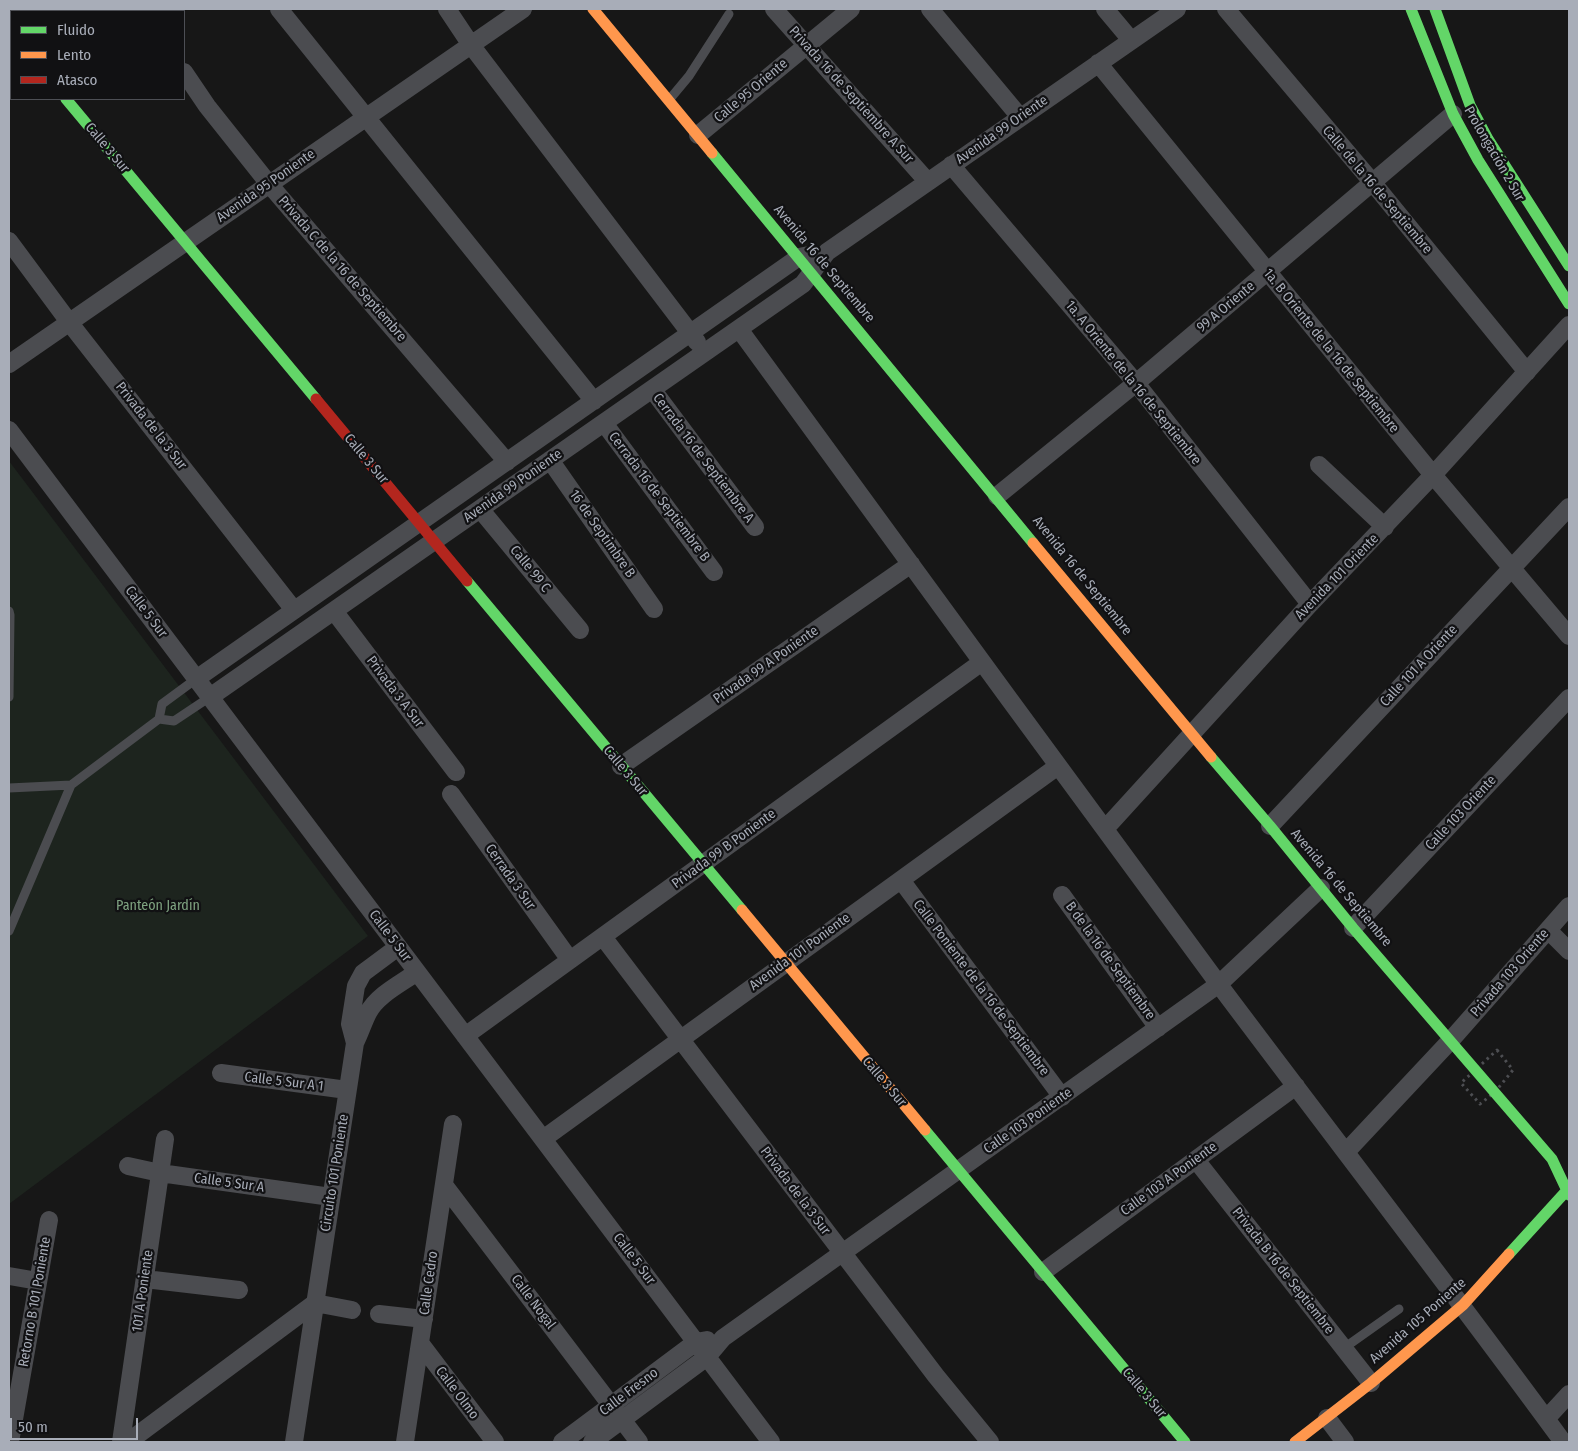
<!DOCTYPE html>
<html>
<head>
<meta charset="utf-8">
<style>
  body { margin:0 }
  #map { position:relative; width:1578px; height:1451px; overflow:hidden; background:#171717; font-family:"Fira Sans Condensed",sans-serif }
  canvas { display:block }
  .frame { position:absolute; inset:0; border:10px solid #a8adb8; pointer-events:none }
  .legend { position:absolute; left:10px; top:10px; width:175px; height:90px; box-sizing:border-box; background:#111113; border:1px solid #4d4f55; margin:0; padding:6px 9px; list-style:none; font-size:15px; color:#a8adb8 }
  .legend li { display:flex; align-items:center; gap:10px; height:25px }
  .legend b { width:25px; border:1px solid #4d4f55 }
  .scale { position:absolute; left:10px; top:1418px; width:128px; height:22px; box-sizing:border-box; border:2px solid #a8adb8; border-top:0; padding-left:6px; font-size:15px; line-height:18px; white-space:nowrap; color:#a8adb8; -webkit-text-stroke:4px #111113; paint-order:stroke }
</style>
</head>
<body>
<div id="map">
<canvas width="1578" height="1451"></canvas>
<div class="frame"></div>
<ul class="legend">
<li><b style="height:6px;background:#63d668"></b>Fluido</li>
<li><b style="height:6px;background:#ff974d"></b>Lento</li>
<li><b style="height:6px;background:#b3261e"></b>Atasco</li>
</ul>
<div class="scale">50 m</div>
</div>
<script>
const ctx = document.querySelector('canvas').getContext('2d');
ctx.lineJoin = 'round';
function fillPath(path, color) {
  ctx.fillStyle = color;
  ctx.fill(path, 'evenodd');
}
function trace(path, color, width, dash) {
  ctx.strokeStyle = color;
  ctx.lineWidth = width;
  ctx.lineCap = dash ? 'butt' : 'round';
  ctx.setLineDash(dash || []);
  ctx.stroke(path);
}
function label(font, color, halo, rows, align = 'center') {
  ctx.font = font + ' "Fira Sans Condensed",sans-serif';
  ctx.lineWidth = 4.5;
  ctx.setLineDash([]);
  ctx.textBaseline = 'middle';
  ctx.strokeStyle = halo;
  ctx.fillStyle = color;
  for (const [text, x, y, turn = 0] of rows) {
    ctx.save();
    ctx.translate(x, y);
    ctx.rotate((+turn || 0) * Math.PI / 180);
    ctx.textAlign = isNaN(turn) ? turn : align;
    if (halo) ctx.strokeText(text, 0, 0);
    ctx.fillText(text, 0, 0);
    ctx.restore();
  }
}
const green = new Path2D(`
  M9 461 368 936 9 1204Z`);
const path = new Path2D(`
  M1497 1050 1513 1070 1495 1092 1480 1104 1461 1083Z`);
const lane = new Path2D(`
  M669 100 689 76 729 14
  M9 611 10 615 9 697
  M159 719 174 721 210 697
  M9 788 71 785 159 719 162 704 196 679
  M9 931 71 785
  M1344 1348 1399 1309`);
const street = new Path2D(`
  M279 9 594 401
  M447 9 471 45 697 342
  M774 9 928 182
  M930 9 1020 117
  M1105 9 1131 40
  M1226 9 1373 183 1527 372
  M9 30 11 33
  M1098 63 1433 475 1569 636
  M184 72 207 106 269 184 507 462
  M698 135 851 9
  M951 165 1136 383 1310 604
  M9 241 69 322 294 610
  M739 329C900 548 1058 768 1220 986 1334 1138 1451 1289 1563 1442
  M9 364 523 9
  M652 389 755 527
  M604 423 714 572
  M9 430 771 1442
  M550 460 654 609
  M1319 465 1385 527
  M997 496 1136 383 1453 114
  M480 509 580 630
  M334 611 456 772
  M196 679 799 257 809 255
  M210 697 803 284 827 252 1177 9
  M621 766 911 564
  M451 794 570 960
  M1270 826 1569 507
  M1105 829 1310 604 1433 475 1569 325
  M901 880 1062 1097
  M1062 895 1158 1028
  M1353 928 1569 698
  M1548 930 1569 951
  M603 937 936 1376 990 1442
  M465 1036 982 662
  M355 1043 350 1024 356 986 363 973 398 947
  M221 1073 347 1090
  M543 1139 1058 766
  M1346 1152 1451 1040 1569 906
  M1196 1160 1371 1383
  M128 1166 160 1173 331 1197
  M444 1185 639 1442
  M1043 1272 1296 1086
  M9 1276 38 1281
  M145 1279 239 1290
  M379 1314 424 1319
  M420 1343 495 1442
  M1327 1418 1345 1442
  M1546 1419 1569 1394
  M10 1442 49 1220
  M121 1442 165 1139
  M128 1442 315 1303 352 1310
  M294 1442 355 1043C360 1033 363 1023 368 1013 377 995 402 983 417 972
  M405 1442 453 1124
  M562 1442 696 1342 707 1340
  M592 1442 707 1357 723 1338 1219 984 1321 888`);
const fast = new Path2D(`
  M1411 9 1453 114 1478 160 1569 304
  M1435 9 1470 105 1488 139 1569 266
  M66 99 316 399
  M712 153 1033 543
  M467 581 742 910
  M1211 757 1270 826 1353 928 1552 1159 1569 1195
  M925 1130 1185 1442
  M1509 1254 1569 1188`);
const slow = new Path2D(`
  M593 9 712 153
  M1033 543 1211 757
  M742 910 925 1130
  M1295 1442 1371 1383 1463 1305 1509 1254`);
const jam = new Path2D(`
  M316 399 467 581`);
const streetNames = [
  ["Calle 95 Oriente",751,91,-40],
  ["Privada 16 de Septiembre A Sur",851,95,48],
  ["Avenida 99 Oriente",1002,130,-35],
  ["Calle 3 Sur",107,148,50],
  ["Prolongación 2 Sur",1494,154,60],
  ["Avenida 95 Poniente",266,186,-35],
  ["Calle de la 16 de Septiembre",1377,190,50],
  ["Avenida 16 de Septiembre",824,264,50],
  ["Privada C de la 16 de Septiembre",342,269,49],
  ["99 A Oriente",1226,307,-40],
  ["1a. B Oriente de la 16 de Septiembre",1331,351,51],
  ["1a. A Oriente de la 16 de Septiembre",1133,383,51],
  ["Privada de la 3 Sur",151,426,52],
  ["Cerrada 16 de Septiembre A",703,458,53],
  ["Calle 3 Sur",366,459,50],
  ["Avenida 99 Poniente",513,486,-35],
  ["Cerrada 16 de Septiembre B",659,497,53],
  ["16 de Septimbre B",602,534,55],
  ["Calle 99 C",530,569,51],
  ["Avenida 16 de Septiembre",1082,576,51],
  ["Avenida 101 Oriente",1337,577,-46],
  ["Calle 5 Sur",146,612,53],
  ["Privada 99 A Poniente",766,665,-35],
  ["Calle 101 A Oriente",1419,666,-47],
  ["Privada 3 A Sur",395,692,53],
  ["Calle 3 Sur",625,771,50],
  ["Calle 103 Oriente",1461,813,-47],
  ["Privada 99 B Poniente",724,849,-36],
  ["Cerrada 3 Sur",510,877,55],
  ["Avenida 16 de Septiembre",1341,888,50],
  ["Calle 5 Sur",390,936,53],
  ["Avenida 101 Poniente",800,952,-36],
  ["B de la 16 de Septiembre",1110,961,54],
  ["Privada 103 Oriente",1510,973,-49],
  ["Calle Poniente de la 16 de Septiembre",981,988,53],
  ["Calle 5 Sur A 1",284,1082,7],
  ["Calle 3 Sur",884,1082,50],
  ["Calle 103 Poniente",1028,1121,-35],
  ["Circuito 101 Poniente",335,1173,-81],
  ["Calle 103 A Poniente",1169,1179,-36],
  ["Calle 5 Sur A",229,1183,8],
  ["Privada de la 3 Sur",795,1191,53],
  ["Calle 5 Sur",634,1259,53],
  ["Privada B 16 de Septiembre",1283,1271,52],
  ["Calle Cedro",429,1283,-82],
  ["101 A Poniente",143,1291,-82],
  ["Retorno B 101 Poniente",35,1302,-80],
  ["Calle Nogal",533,1302,53],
  ["Avenida 105 Poniente",1418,1321,-41],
  ["Calle Fresno",629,1392,-37],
  ["Calle Olmo",457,1393,53],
  ["Calle 3 Sur",1144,1393,50]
];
const parkNames = [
  ["Panteón Jardín",158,906]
];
fillPath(green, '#1d241e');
trace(path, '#4d4e52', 3, [2.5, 4]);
trace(lane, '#4b4c50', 9);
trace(street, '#4b4c50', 18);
trace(fast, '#63d668', 11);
trace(slow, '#ff974d', 11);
trace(jam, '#b3261e', 11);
label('14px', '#a8adb8', '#111113', streetNames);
label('14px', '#7fa381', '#111113', parkNames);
</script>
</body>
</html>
